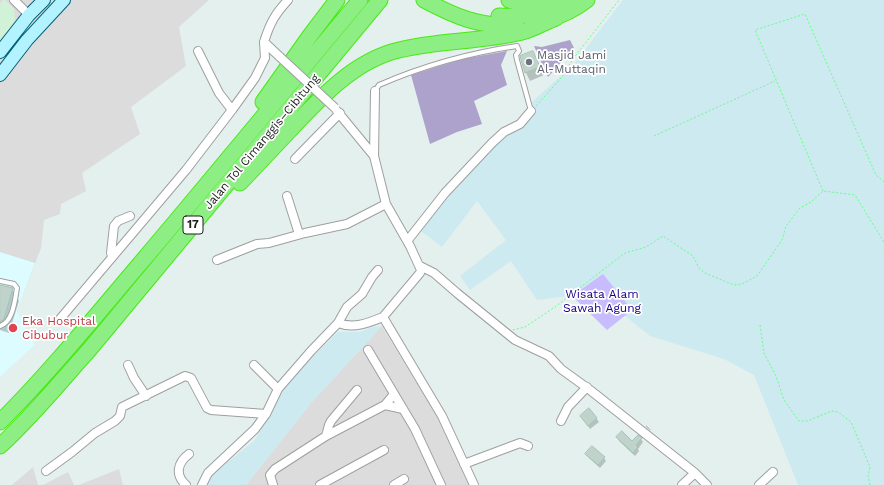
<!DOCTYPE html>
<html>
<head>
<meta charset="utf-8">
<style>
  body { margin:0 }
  canvas { display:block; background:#e3f0ed }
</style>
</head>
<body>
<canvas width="884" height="485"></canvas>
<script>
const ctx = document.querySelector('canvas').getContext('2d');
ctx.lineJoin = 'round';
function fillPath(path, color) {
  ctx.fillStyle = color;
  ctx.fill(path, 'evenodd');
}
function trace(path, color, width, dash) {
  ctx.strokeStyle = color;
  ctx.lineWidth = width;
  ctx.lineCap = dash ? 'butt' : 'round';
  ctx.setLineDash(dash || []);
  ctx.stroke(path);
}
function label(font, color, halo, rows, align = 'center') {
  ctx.font = font + ' "Work Sans",sans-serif';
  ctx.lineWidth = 3.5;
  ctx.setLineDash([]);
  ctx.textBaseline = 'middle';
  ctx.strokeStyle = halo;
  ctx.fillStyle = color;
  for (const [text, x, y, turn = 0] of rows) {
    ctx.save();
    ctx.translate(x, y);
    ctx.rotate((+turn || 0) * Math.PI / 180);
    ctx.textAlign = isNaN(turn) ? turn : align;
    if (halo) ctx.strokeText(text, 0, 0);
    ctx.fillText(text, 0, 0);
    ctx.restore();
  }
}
const residential = new Path2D(`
  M0 0H209L179 27 186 66 131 107 140 134 82 173 86 191 61 204 60 214 44 220 41 248 17 311 35 345 0 377Z
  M382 326 437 417 468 485H246L311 403Z
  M33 467 38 485H12Z
  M119 469 123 485H79Z
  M68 472 74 485H43Z`);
const commercial = new Path2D(`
  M3 0H5L14 9 15 21 0 40V4Z`);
const education = new Path2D(`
  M0 252 35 263 17 311 35 345 0 377Z`);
const farmland = new Path2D(`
  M623 0H884V485H798L754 375 724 359 650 336 619 311 577 295 537 300 511 261 470 290 460 276 506 240 477 201 442 247 417 228 517 123 534 100 573 65Z
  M382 326 311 403 246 485H204L208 478 254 441 266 422 278 395 302 367 338 332H360L372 327Z`);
const cemetery = new Path2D(`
  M570 40 574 48 548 77 534 46 542 47Z
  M507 51 501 65 507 85 474 101 482 124 457 132 430 144 411 75 462 59Z`);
const park = new Path2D(`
  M603 274 632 310 607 330 572 296Z`);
const shadow = new Path2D(`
  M533 52 544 75 530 81 526 73 521 57Z
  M0 285 12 289 19 301 9 333 0 330Z
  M581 416 596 418 599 422 590 429Z
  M646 425 650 429 651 431 646 427Z
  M617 437 632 442 641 439 643 442 638 449 639 451 635 456 619 441Z
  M587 454 604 458 606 461 600 468 589 458Z`);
const building = new Path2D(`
  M533 51 540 67 525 73 520 56Z
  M0 285 13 288 4 319 0 322Z
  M589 408 597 418 588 426 580 416Z
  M622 431 632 441 638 435 642 438 636 445 638 447 633 453 616 437Z
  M592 446 605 457 598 465 585 454Z`);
const path = new Path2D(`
  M536 106 562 77 573 59 619 0
  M654 136 775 81
  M823 191 755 30 805 14 876 175 884 182
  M760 325 764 353 776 376 784 400 799 421H807L832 411 838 412 851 422 870 467 868 476 870 485
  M513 330 525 327 555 307 625 253 646 247 663 236 693 256 699 268 705 273 734 285 742 284 757 276 782 240 786 226 800 208 811 202 823 191 855 195 884 242`);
const lane = new Path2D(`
  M375 91 379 85C425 65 468 53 517 46L519 51 516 55 517 60 531 111
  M0 281 14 284 17 288C15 300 13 322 0 326`);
const street = new Path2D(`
  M14 0 29 15
  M198 51 219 93 232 110
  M280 57 264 42C270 23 275 14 288 0
  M375 91 374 156 386 204 410 246 421 270 420 273 383 317 442 416 474 485
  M337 111 374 156
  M295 159 340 113
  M287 196 299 234
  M408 240 445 193 492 143 504 132 520 124 531 111
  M111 253 114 226 118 221 130 216
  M217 260 257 244 269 243 305 233 347 224 386 204
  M420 266 434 273 457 293 515 340 549 356 561 369 590 390 695 473 707 485
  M60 319 186 170 232 110 255 78 265 58 264 42
  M338 323C354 329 368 323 383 317
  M368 350 415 429 441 485
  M128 365 134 378 146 396
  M254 365 278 389
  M394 394 385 405 403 409
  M561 421 568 407 587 387
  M326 436 329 425 331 421 357 390
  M464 464 520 443 528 446
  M46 471 72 452 95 433 115 421 120 416 122 407 185 376 191 378 207 408 211 410 266 414
  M186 485C175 475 177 463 189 454
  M202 485 208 473 255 429 266 414 278 389 311 351 338 323 347 307 362 294 372 277 378 270
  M273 485 270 475 275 469 326 436 385 405
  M320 485 384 450
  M394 485 404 479
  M682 485 695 473
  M759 485 773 472`);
const secondary = new Path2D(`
  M0 52 29 15 44 0
  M0 75 27 40 64 0`);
const highway = new Path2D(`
  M424 0C456 17 479 27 516 25
  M509 0 531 6H545
  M499 16C526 18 543 12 566 0
  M547 20C561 16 575 9 587 0
  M263 102 309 37 337 0
  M240 183C257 165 273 148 290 130 320 98 355 60 399 50 439 40 482 42 522 32 534 29 545 22 556 18
  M0 422C51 371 97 314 144 259 217 173 288 86 360 0
  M0 446C32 417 60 382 89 350L380 0`);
const streetBridge = new Path2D(`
  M280 57 335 108`);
const markers = [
  [529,62,4,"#6b7280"],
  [13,328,5,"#e0444e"]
];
const shields = [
  [193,225,20]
];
const shieldNames = [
  ["17",193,225]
];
const worshipNames = [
  ["Masjid Jami",537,55],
  ["Al-Muttaqin",537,69]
];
const streetNames = [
  ["Jalan Tol Cimanggis–Cibitung",262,142,-50]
];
const parkNames = [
  ["Wisata Alam",602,294],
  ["Sawah Agung",602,308]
];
const healthNames = [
  ["Eka Hospital",22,321],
  ["Cibubur",22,335]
];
fillPath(residential, '#dbdcdb');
fillPath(commercial, '#d1f2d6');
fillPath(education, '#ddfcff');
fillPath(farmland, '#cdeaf0');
fillPath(cemetery, '#ada2cb');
fillPath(park, '#c8bcfe');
fillPath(shadow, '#0003');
fillPath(building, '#c0d3ca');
trace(building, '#a4c3b5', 1);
trace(lane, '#9f9f9f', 6);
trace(street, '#9f9f9f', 10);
trace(secondary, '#00617a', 14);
trace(highway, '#49e915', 17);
trace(path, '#65ff85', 1, [2, 2]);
trace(lane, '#fff', 4);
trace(street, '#fff', 8);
trace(secondary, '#b3f3ff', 12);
trace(highway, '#8dee84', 15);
trace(streetBridge, '#9f9f9f', 10, []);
trace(streetBridge, '#fff', 8);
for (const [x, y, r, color] of markers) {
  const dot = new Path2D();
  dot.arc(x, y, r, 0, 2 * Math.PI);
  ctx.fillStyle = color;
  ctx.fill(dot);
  trace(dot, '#fff', 1.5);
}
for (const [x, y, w] of shields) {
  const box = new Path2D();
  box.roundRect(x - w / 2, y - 9, w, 18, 3);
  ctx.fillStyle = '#fff';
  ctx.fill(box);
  trace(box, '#1e1e1e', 1);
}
label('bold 11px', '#1e1e1e', null, shieldNames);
label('12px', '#5b616d', '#fff', worshipNames, 'left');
label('12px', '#1e1e1e', '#fff', streetNames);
label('12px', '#1a0286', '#fff', parkNames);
label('12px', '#be3a42', '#fff', healthNames, 'left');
</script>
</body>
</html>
